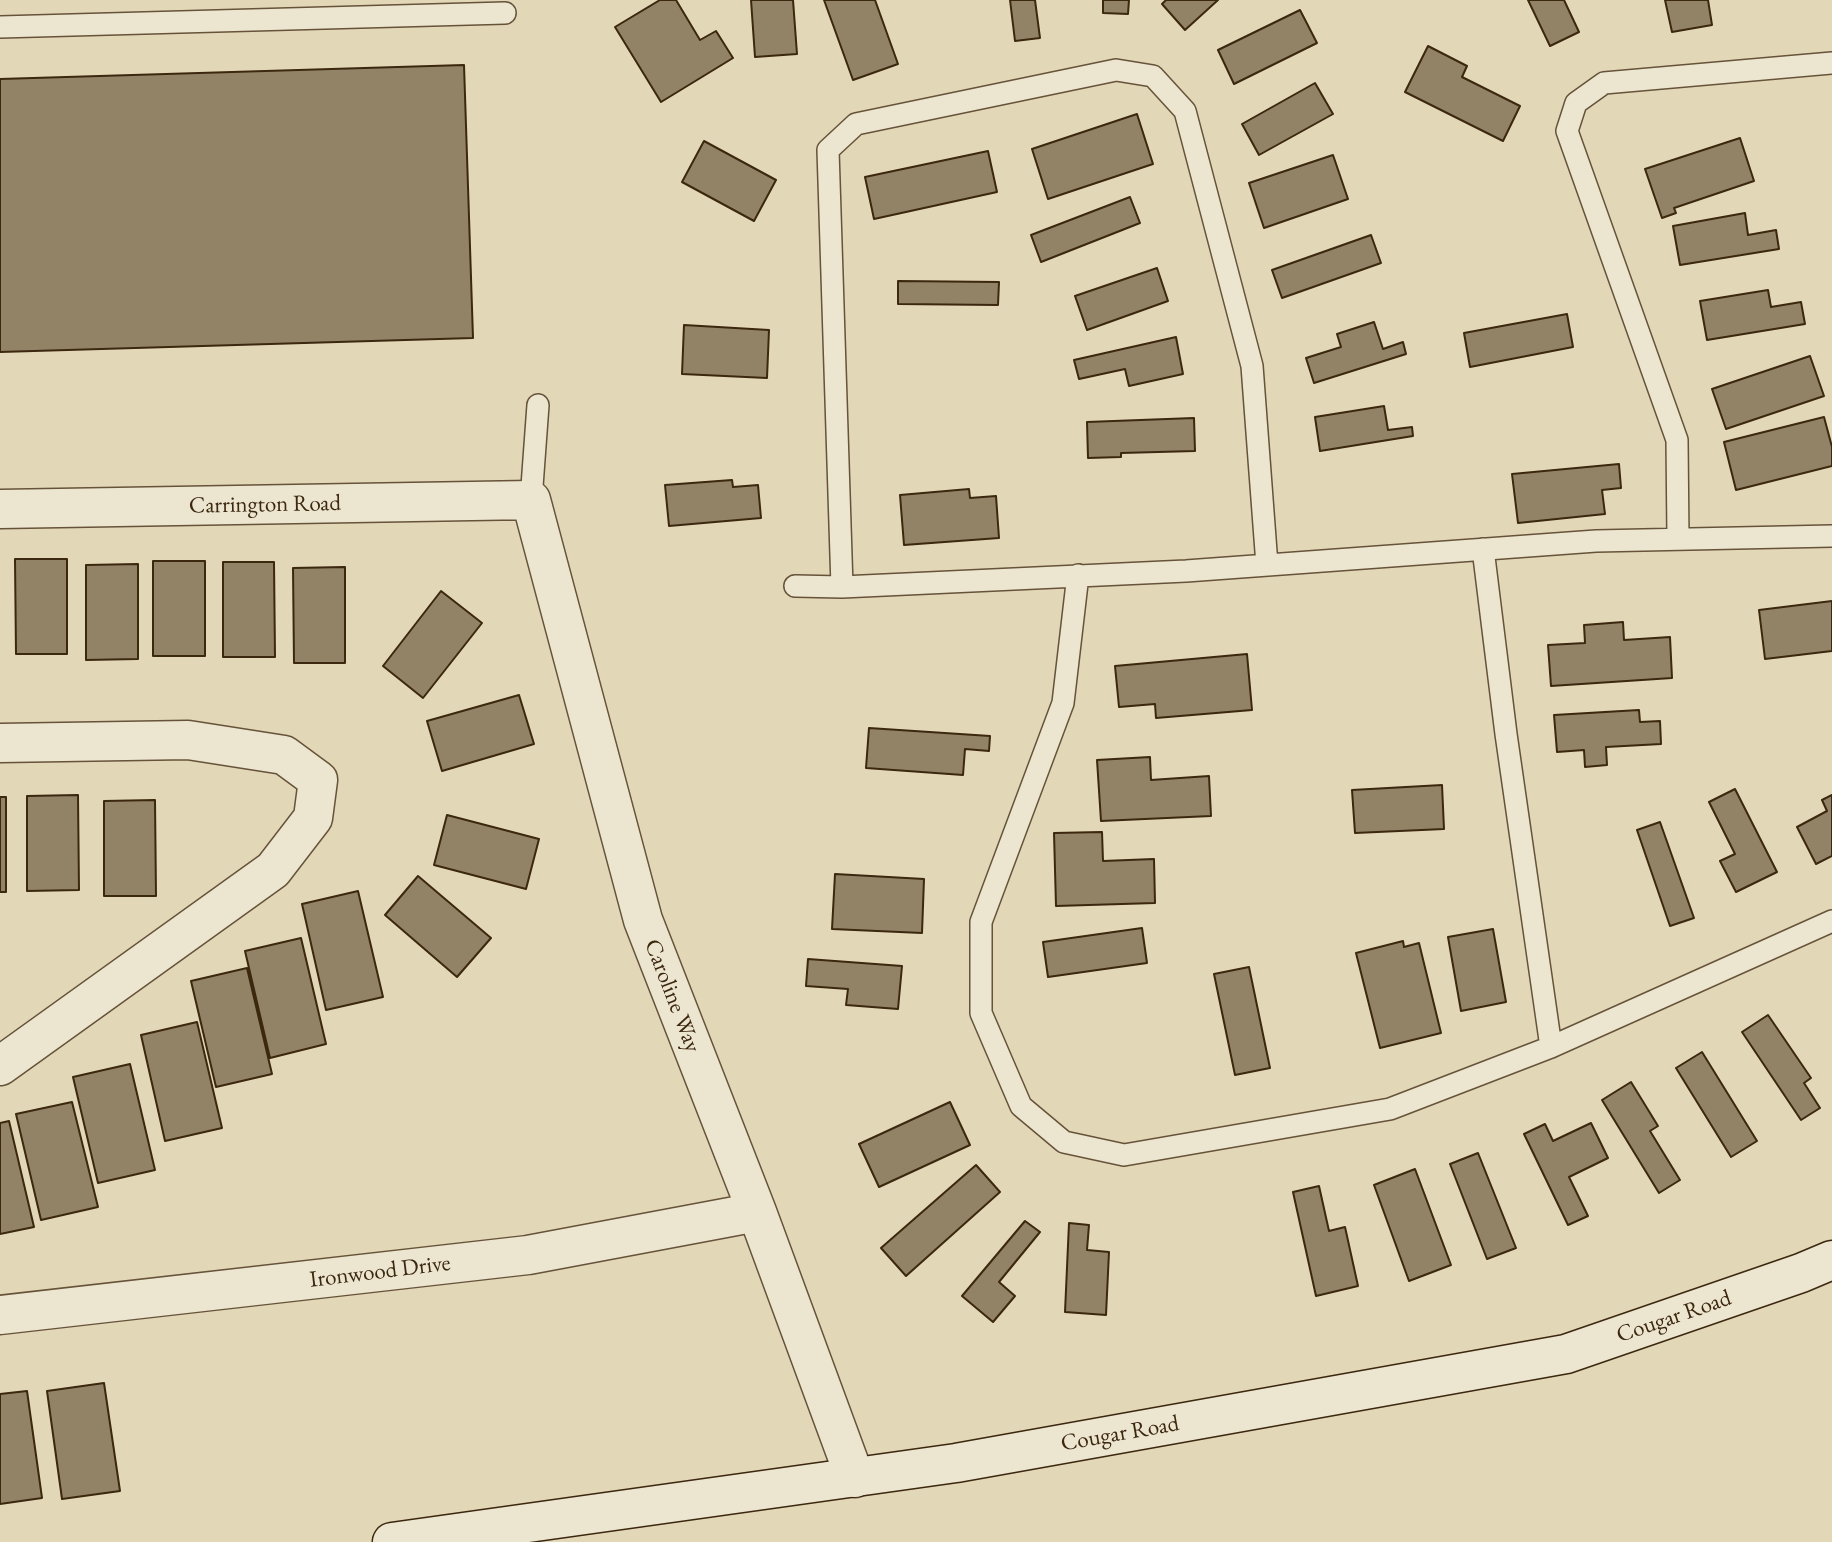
<!DOCTYPE html>
<html>
<head>
<meta charset="utf-8">
<style>
  body { margin:0 }
  canvas { display:block; background:#e2d7b7 }
</style>
</head>
<body>
<canvas width="1832" height="1542"></canvas>
<script>
const ctx = document.querySelector('canvas').getContext('2d');
ctx.lineJoin = 'round';
function fillPath(path, color) {
  ctx.fillStyle = color;
  ctx.fill(path, 'evenodd');
}
function trace(path, color, width, dash) {
  ctx.strokeStyle = color;
  ctx.lineWidth = width;
  ctx.lineCap = dash ? 'butt' : 'round';
  ctx.setLineDash(dash || []);
  ctx.stroke(path);
}
function label(font, color, halo, rows, align = 'center') {
  ctx.font = font + ' "EB Garamond",serif';
  ctx.lineWidth = 5;
  ctx.setLineDash([]);
  ctx.textBaseline = 'middle';
  ctx.strokeStyle = halo;
  ctx.fillStyle = color;
  for (const [text, x, y, turn = 0] of rows) {
    ctx.save();
    ctx.translate(x, y);
    ctx.rotate((+turn || 0) * Math.PI / 180);
    ctx.textAlign = isNaN(turn) ? turn : align;
    if (halo) ctx.strokeText(text, 0, 0);
    ctx.fillText(text, 0, 0);
    ctx.restore();
  }
}
const building = new Path2D(`
  M660 0H676L700 40 716 31 733 58 661 102 615 27Z
  M751 0H793L797 54 755 57Z
  M824 0H875L898 64 853 80Z
  M1010 0H1035L1040 38 1015 41Z
  M1103 0H1129L1128 14 1103 13Z
  M1166 0H1218L1185 30 1162 4Z
  M1528 0H1564L1579 32 1550 46Z
  M1665 0H1708L1712 25 1672 32Z
  M1300 10 1317 43 1234 84 1218 50Z
  M1428 46 1467 66 1462 77 1520 106 1503 141 1405 92Z
  M464 65 473 338 0 352V79Z
  M1315 83 1333 114 1259 155 1242 124Z
  M1137 114 1153 164 1048 199 1032 149Z
  M1740 138 1754 181 1674 208 1676 213 1662 218 1645 169Z
  M704 141 776 180 754 221 682 182Z
  M988 151 997 192 874 219 865 177Z
  M1333 155 1348 199 1264 228 1249 183Z
  M1130 197 1140 223 1041 262 1031 235Z
  M1745 213 1748 235 1776 230 1779 249 1680 265 1673 226Z
  M1371 235 1381 263 1282 298 1272 270Z
  M1157 268 1168 301 1087 330 1075 296Z
  M898 281 999 282 998 305 898 304Z
  M1768 290 1771 307 1801 302 1805 324 1707 340 1700 301Z
  M1567 314 1573 347 1470 367 1464 333Z
  M1374 322 1383 349 1403 342 1406 354 1314 383 1306 358 1341 347 1337 334Z
  M684 325 769 330 767 378 682 374Z
  M1176 337 1183 374 1129 386 1125 369 1079 379 1074 360Z
  M1810 356 1824 396 1726 429 1712 389Z
  M1384 406 1388 430 1412 427 1413 436 1320 451 1315 417Z
  M1824 417 1832 447V466L1736 490 1724 442Z
  M1194 418 1195 451 1121 453V457L1088 458 1087 422Z
  M1619 464 1621 488 1602 490 1605 514 1518 523 1512 474Z
  M732 480 733 487 758 485 761 518 669 526 665 485Z
  M969 489 970 498 996 496 999 538 904 545 900 495Z
  M15 559H67V654H16Z
  M153 561H205V656H153Z
  M223 562H274L275 657H223Z
  M138 564V659L86 660V565Z
  M345 567V663H294L293 568Z
  M441 591 482 623 423 698 383 666Z
  M1832 601V651L1765 659 1759 610Z
  M1623 622 1624 640 1670 637 1672 678 1551 686 1548 645 1585 643 1584 625Z
  M1247 654 1252 710 1156 718 1155 704 1119 707 1115 666Z
  M519 695 534 744 442 771 427 721Z
  M1639 710 1640 722 1660 721 1661 744 1606 747 1607 765 1585 767 1584 750 1557 752 1554 715Z
  M869 728 990 736 989 751 965 749 963 775 866 768Z
  M1150 757 1151 780 1209 776 1211 816 1101 821 1097 760Z
  M1442 785 1444 829 1355 833 1352 790Z
  M1735 789 1777 872 1736 892 1720 861 1735 854 1709 802Z
  M78 795 79 890 27 891V796Z
  M1832 795V856L1816 864 1797 827 1827 811 1822 800Z
  M0 797H6V892H0Z
  M155 800 156 896H104V801Z
  M447 815 539 839 526 889 434 865Z
  M1660 822 1694 918 1670 926 1637 830Z
  M1102 832 1103 861 1154 859 1155 903 1056 906 1054 833Z
  M835 874 924 879 922 933 832 929Z
  M418 876 491 938 457 977 385 915Z
  M358 891 383 997 326 1010 302 904Z
  M1142 928 1147 963 1048 977 1043 942Z
  M1493 929 1506 1002 1461 1011 1448 937Z
  M301 938 326 1044 270 1058 245 951Z
  M1403 941 1404 947 1419 943 1441 1033 1380 1048 1356 953Z
  M808 959 902 966 898 1009 846 1005 848 989 806 986Z
  M1249 967 1270 1068 1235 1075 1214 974Z
  M247 968 272 1074 216 1087 191 981Z
  M1768 1015 1811 1078 1804 1083 1820 1108 1801 1120 1742 1032Z
  M197 1022 222 1128 165 1141 141 1035Z
  M1702 1052 1757 1141 1731 1157 1676 1068Z
  M130 1064 155 1170 98 1183 73 1077Z
  M1631 1082 1658 1126 1650 1131 1680 1180 1659 1193 1602 1100Z
  M72 1102 98 1207 41 1220 16 1114Z
  M950 1102 970 1145 879 1187 859 1144Z
  M9 1121 34 1227 0 1234V1123Z
  M1591 1123 1608 1158 1569 1177 1588 1216 1568 1225 1524 1134 1545 1124 1553 1141Z
  M1478 1153 1516 1248 1487 1259 1450 1164Z
  M976 1165 1000 1192 906 1276 881 1248Z
  M1415 1169 1451 1265 1409 1281 1374 1185Z
  M1319 1186 1329 1231 1345 1227 1358 1286 1316 1296 1293 1192Z
  M1025 1221 1040 1232 999 1282 1015 1296 993 1322 962 1296Z
  M1069 1223 1089 1225 1087 1250 1109 1252 1106 1315 1065 1312Z
  M104 1383 120 1491 62 1499 47 1391Z
  M27 1391 42 1498 0 1504V1394Z`);
const lane = new Path2D(`
  M0 27 505 13
  M531 500 538 405
  M1678 539 1677 440 1567 131 1576 103 1604 83 1832 63
  M1483 549 1506 734 1551 1047
  M1078 575 1063 703 981 922V1013L1021 1106 1064 1142 1124 1155 1390 1109 1551 1047 1832 921
  M795 586 842 587 1186 571 1596 541 1832 536
  M842 587 828 150 856 124 1116 70 1153 76 1185 111 1252 366 1267 565`);
const street = new Path2D(`
  M0 509 531 500 643 920 757 1212 855 1478
  M0 743 188 740 284 755 318 780 313 818 273 870 0 1066
  M0 1315 528 1255 757 1212`);
const secondary = new Path2D(`
  M392 1542 956 1463 1566 1354 1801 1273 1832 1260`);
const streetNames = [
  ["Carrington Road",265,505,-1],
  ["Caroline Way",672,996,69],
  ["Ironwood Drive",380,1272,-7],
  ["Cougar Road",1674,1317,-19],
  ["Cougar Road",1120,1434,-10]
];
fillPath(building, '#928366');
trace(building, '#3c270f', 2);
trace(lane, '#665339', 24);
trace(street, '#665339', 41);
trace(secondary, '#3c270f', 41);
trace(lane, '#ece5d0', 21);
trace(street, '#ece5d0', 38);
trace(secondary, '#ece5d0', 38);
label('23px', '#3c270f', '#ece5d0', streetNames);
</script>
</body>
</html>
